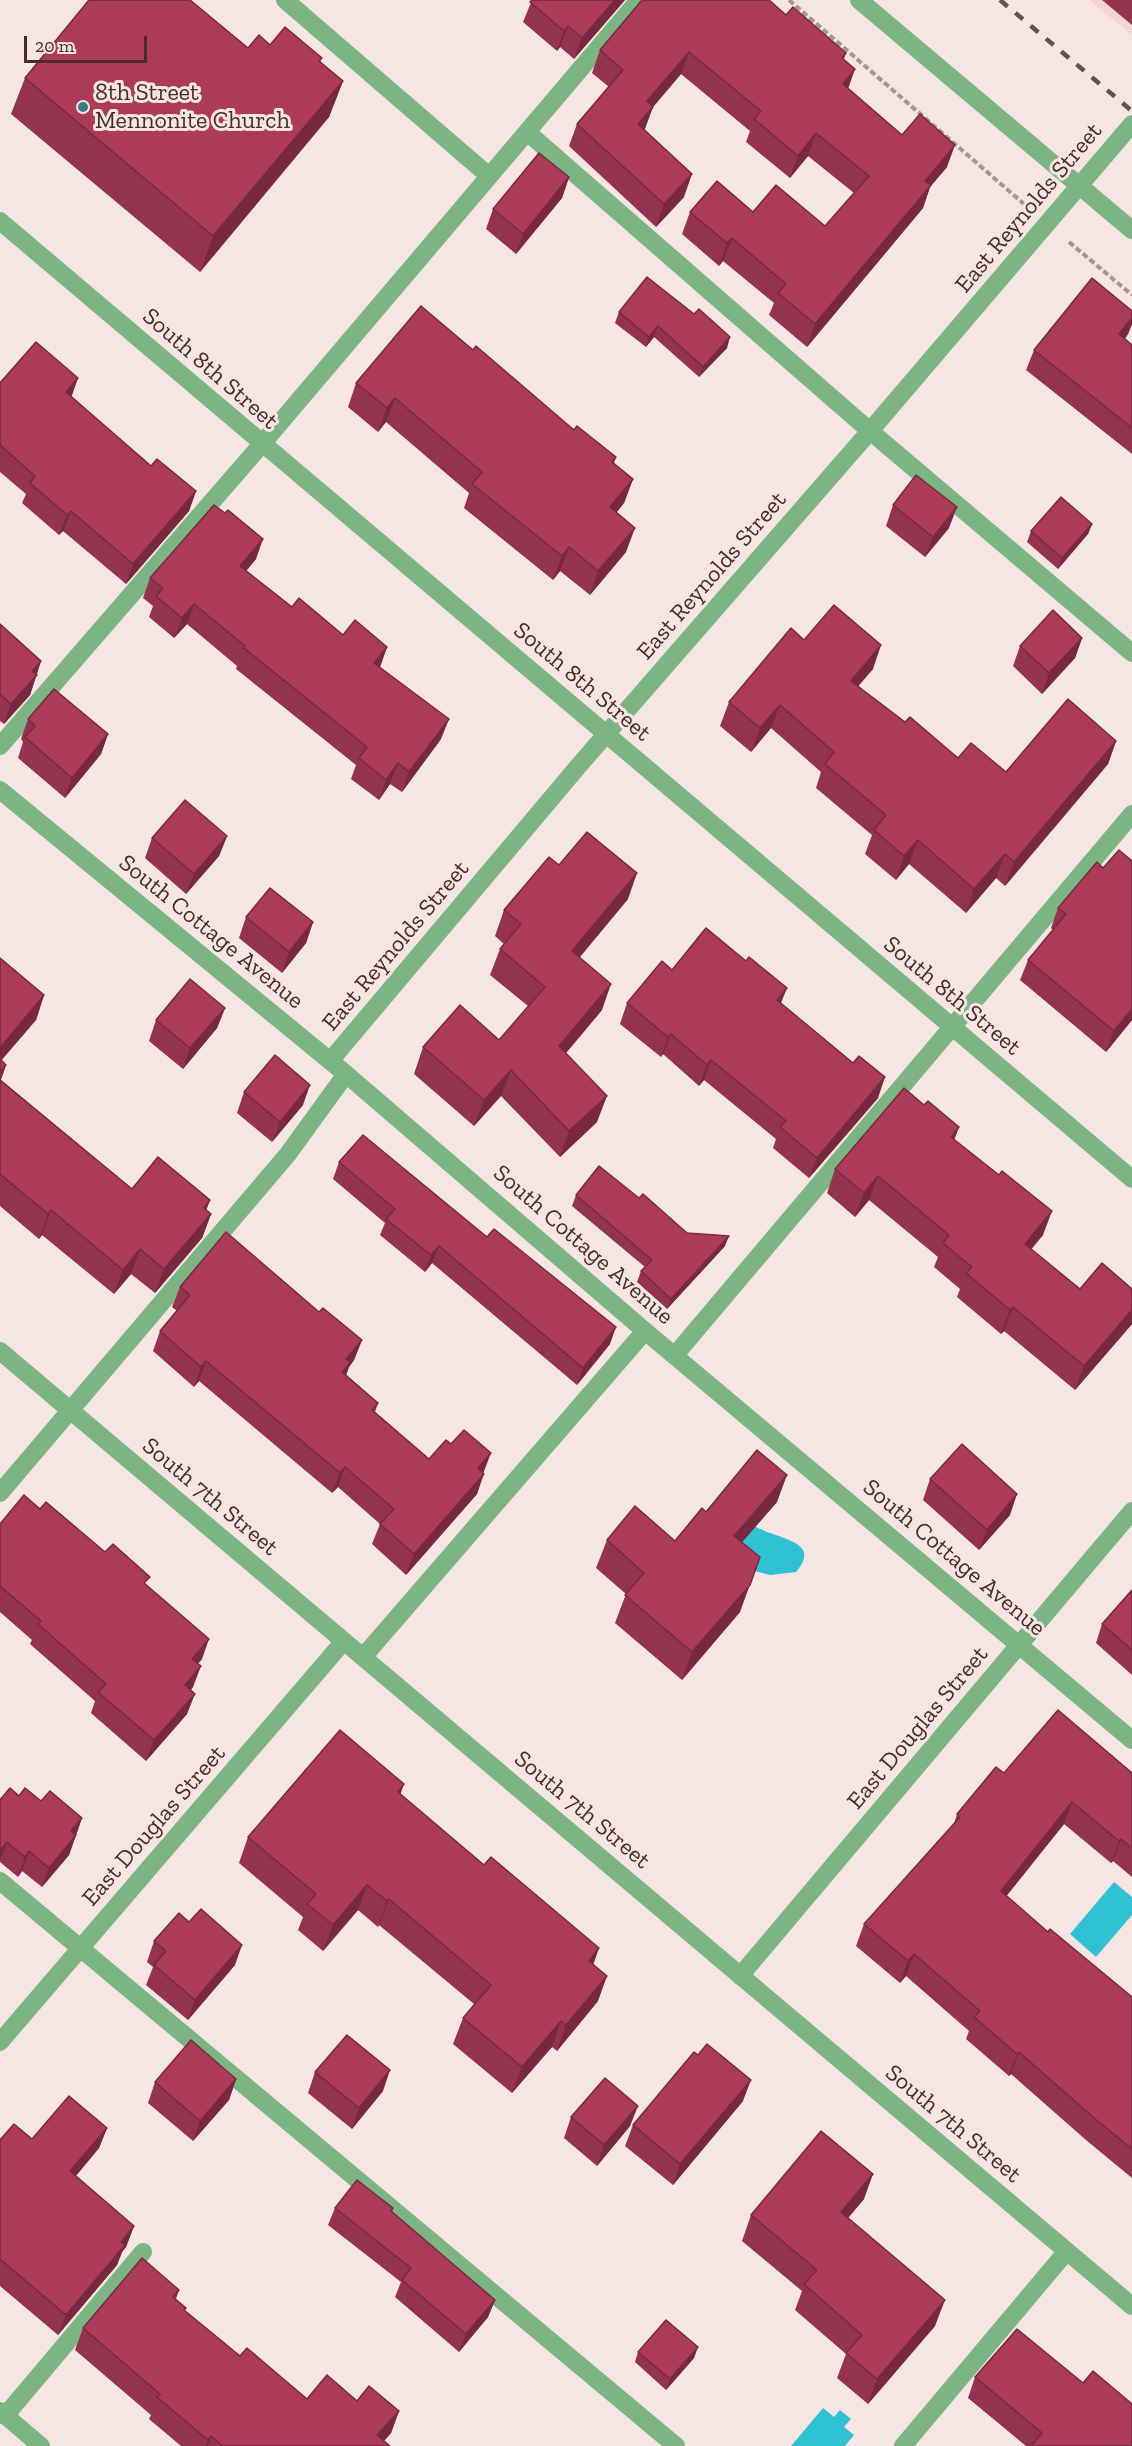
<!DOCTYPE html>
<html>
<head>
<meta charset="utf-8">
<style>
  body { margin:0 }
  #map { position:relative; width:1132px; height:2446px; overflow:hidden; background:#f5e6e3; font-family:"Zilla Slab",serif }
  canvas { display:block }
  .scale { position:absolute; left:24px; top:36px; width:123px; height:27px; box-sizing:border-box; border:3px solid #482c29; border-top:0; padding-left:8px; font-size:18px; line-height:21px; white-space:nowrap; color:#482c29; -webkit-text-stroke:4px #f5e6e3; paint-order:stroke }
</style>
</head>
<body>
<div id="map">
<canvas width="1132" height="2446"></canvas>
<div class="scale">20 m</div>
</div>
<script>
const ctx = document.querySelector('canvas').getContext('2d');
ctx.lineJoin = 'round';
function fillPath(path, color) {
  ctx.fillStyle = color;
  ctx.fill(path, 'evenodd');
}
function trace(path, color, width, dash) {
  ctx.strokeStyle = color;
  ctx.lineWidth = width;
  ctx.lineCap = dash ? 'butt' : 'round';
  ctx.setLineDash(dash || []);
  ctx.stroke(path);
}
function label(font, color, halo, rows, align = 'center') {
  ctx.font = font + ' "Zilla Slab",serif';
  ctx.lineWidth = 6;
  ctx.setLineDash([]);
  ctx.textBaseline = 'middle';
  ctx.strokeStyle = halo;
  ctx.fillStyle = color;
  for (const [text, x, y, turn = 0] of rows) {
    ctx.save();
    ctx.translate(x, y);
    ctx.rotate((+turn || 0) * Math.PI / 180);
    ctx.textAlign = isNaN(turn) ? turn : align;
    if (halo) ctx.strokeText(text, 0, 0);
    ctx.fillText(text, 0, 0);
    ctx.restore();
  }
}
const built = new Path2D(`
  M1089 0H1132V35Z`);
const water = new Path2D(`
  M750 1525C758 1527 765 1532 773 1534 792 1541 818 1547 796 1572L770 1575 751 1570 734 1539Z
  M1114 1882 1132 1897V1915L1096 1957 1070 1934Z
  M823 2408 834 2417 840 2410 851 2419 844 2427 854 2435 845 2446H791Z`);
const path = new Path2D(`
  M789 0 1024 204
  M1069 242 1132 295`);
const minor = new Path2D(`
  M285 0 489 176
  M859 0 1132 230
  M527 132 870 431 1132 653
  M0 221 1132 1179
  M0 746 261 445 639 0
  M0 790 346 1074 645 1331 1132 1740
  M330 1061 581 763 870 431 1132 124
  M0 1351 1132 2306
  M675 1355 1132 814
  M0 1493 288 1154 346 1074
  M363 1657 645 1331
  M0 1881 676 2446
  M740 1976 1132 1511
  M0 2042 344 1641
  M0 2411 41 2446
  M5 2416 143 2252
  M903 2446 1067 2251`);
const rail = new Path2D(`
  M1000 0 1132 111`);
const wall = new Path2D(`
  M532 0H625L574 59 560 47 557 51 523 22Z
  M1102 0H1132V25Z
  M786 15 846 53 844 59 848 88 902 135 947 167 930 187 923 208 807 347 769 315 774 303 723 261 719 266 682 234 690 212H753L825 226 854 193 808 156 790 178 746 142 750 131 681 74 653 107 644 130 684 197 656 227 569 146 577 124 609 87 592 73 600 50Z
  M270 45 322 58 320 62 343 81 329 117 200 272 11 114 25 78Z
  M569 177 562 198 516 254 486 229 493 209Z
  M1132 311V324L1128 334 1125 339 1132 345V454L1026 370 1034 350Z
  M619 312 694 314 727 348 699 377 654 337 646 347 615 323Z
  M473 350 574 430 616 457 614 463 633 479 624 503 617 512 626 552 590 595 560 571 553 580 464 508 469 493 386 422 378 432 348 407 356 383Z
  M78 378 71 397 151 466 196 491 189 511 126 584 63 531 59 535 22 503 26 494 0 472V383Z
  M893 505 949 528 925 557 886 526Z
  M225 513 256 559 246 571 292 607 343 635 387 647 380 667 441 739 402 792 390 784 379 800 351 779 356 765 236 669 237 666 187 624 174 638 149 617 153 606 143 598 150 578Z
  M1092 524 1088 534 1058 569 1027 542 1031 531Z
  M0 624 41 661 30 695 4 724 0 721Z
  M1082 638 1075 658 1042 694 1013 666 1020 646Z
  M804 640 873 669 858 686 905 722 958 758 1006 772 1116 741 1108 764 1005 886 996 878 966 913 909 864 896 880 865 854 872 835 816 788 821 772 771 728 751 752 720 726 729 702Z
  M28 719 108 734 101 754 65 798 18 758 23 742 21 739Z
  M227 836 219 856 186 894 145 858 152 838Z
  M1132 861V1020L1106 1052 1020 980 1028 960 1053 930 1051 928 1058 908 1103 868Z
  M559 865 628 899 580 957 602 1010 566 1053 597 1122 560 1157 501 1096 474 1126 414 1074 423 1047 499 1040 528 1006 490 975 500 949 504 944 495 936 504 910Z
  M246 917 313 922 306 943 282 973 239 938Z
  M0 958 44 995 36 1020 1 1060 6 1065 1 1080 132 1189 210 1200 206 1210 211 1214 202 1238 155 1293 131 1274 114 1294 42 1235 39 1239 0 1206Z
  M672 970 781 1003 878 1098 809 1178 773 1148 776 1139 704 1080 699 1086 663 1054 661 1057 620 1024 627 1003Z
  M225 1008 217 1028 183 1069 149 1041 156 1020Z
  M244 1092 303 1105 272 1142 237 1113Z
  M924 1105 959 1127 954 1139 1043 1235 1031 1249 1080 1289H1132V1324L1075 1390 1004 1331 1001 1334 957 1297 960 1289 934 1267 938 1257 869 1200 855 1217 827 1193 835 1169Z
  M339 1162 487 1237 610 1344 577 1385 432 1263 425 1272 380 1235 385 1223 333 1179Z
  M576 1195 639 1198 687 1233 725 1246 667 1309 637 1282 641 1271 645 1267 572 1206Z
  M180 1287 319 1312 362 1340 354 1360 349 1367 346 1375 378 1403 375 1412 429 1459 483 1473 477 1494 406 1575 372 1544 380 1524 338 1487 332 1493 199 1381 194 1387 153 1351 160 1331 177 1311 172 1307Z
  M930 1479 1010 1515 979 1550 923 1500Z
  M777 1502 742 1542 740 1612 682 1680 615 1623 626 1594 596 1568 607 1540 675 1541 706 1512Z
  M40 1509 105 1552 147 1585 202 1659 198 1664 193 1687 191 1690 187 1714 146 1761 91 1713 95 1701 30 1644 32 1640 0 1612V1524Z
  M1132 1590V1675L1096 1643 1102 1624Z
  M1004 1773H1132V1877L1113 1861 1111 1863 1064 1824 1006 1896 1048 1932 1132 1997V2178L1086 2140 1011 2074 1009 2076 966 2039 969 2031 906 1976 900 1983 856 1946 864 1924 954 1824 957 1814Z
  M401 1795 593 1964 598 2001 557 2051 552 2047 512 2093 453 2044 463 2018 474 2004 379 1925 378 1927 358 1910 323 1951 298 1930 303 1917 239 1863 248 1837Z
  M19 1796 41 1801 82 1818 69 1855 42 1887 22 1871 18 1877 0 1862Z
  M154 1941 235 1965 188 2020 146 1985 153 1967 147 1962Z
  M315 2072 383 2091 352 2129 308 2093Z
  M236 2079 229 2100 193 2141 148 2103 155 2082Z
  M743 2101 673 2185 625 2146 633 2125Z
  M571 2117 630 2126 597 2166 564 2138Z
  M107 2128 99 2148 76 2176 134 2226 126 2247 122 2252 117 2265 58 2335 0 2286V2140L32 2139Z
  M864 2199 848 2218 935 2326 868 2404 837 2378 846 2354 795 2310 802 2291 742 2241 751 2215Z
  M335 2208H393L392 2212 495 2300 488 2317 459 2352 395 2297 401 2282 328 2225Z
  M179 2290 176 2299 186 2308 185 2311 240 2356 307 2399 357 2401 399 2411 391 2433 384 2441 390 2446H181L149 2419 151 2415 75 2350 83 2328Z
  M638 2352 694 2358 666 2390 635 2362Z
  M975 2377 1083 2383 1132 2446H1026L968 2398Z`);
const shadedWall = new Path2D(`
  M615 0H625L574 59 582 38Z
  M568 26 560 47 557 51 564 31Z
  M689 52 681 74 653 107 645 129 630 147 647 101Z
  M855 69 847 92 843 84Z
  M343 81 329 117 200 272 213 236Z
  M816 133 808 156 790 178 798 156Z
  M955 145 947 167 930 187 923 208 807 347 815 324 925 181Z
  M692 174 684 197 656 227 664 204Z
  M569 177 562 198 516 254 523 234Z
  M732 238 723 261 719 266 727 243Z
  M1132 318V324L1128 334 1112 354 1119 334Z
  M658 326 654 337 646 347 649 337Z
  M730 337 727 348 699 377 703 367Z
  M78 378 71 398 66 392Z
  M395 398 386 422 378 432 387 408Z
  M633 479 624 503 601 531 610 507Z
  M196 491 189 511 126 584 133 564Z
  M957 507 949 528 925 557 933 537Z
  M71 511 63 531 59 535 67 515Z
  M1092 524 1088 534 1058 569 1062 558Z
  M635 528 626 552 590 595 598 571Z
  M263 539 256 559 233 587 240 566Z
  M569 547 560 571 553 580 562 556Z
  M194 604 187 624 174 638 182 618Z
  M1082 638 1075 658 1042 694 1049 673Z
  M881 645 873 669 842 705 851 681Z
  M387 647 380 667 374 663Z
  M41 661 30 695 4 724 11 704 32 671Z
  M780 705 771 728 751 752 760 728Z
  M449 719 441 739 402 792 409 772Z
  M108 734 101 754 65 798 72 778Z
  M1116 741 1108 764 1005 886 1014 862Z
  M398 763 390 784 379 800 386 780Z
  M227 836 219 856 186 894 194 874Z
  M918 840 909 864 896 880 904 856Z
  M1005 854 996 878 966 913 974 889Z
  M637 873 628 899 563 977 572 951Z
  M313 922 306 943 282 973 289 952Z
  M611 984 602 1010 550 1072 559 1046Z
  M787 988 779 1008 777 1000Z
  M44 995 36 1020 0 1062V1048Z
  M225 1008 217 1028 183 1069 190 1048Z
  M1132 1009V1020L1106 1052 1114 1031Z
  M671 1034 663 1054 661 1057 668 1037Z
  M711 1060 704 1080 699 1086 707 1065Z
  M6 1065 0 1082V1072Z
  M511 1070 501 1096 474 1126 484 1100Z
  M885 1077 878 1098 809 1178 817 1158Z
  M310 1085 303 1105 272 1142 280 1122Z
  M607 1096 597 1122 560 1157 569 1131Z
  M959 1127 950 1151 951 1137Z
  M878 1176 869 1200 855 1217 864 1193Z
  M210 1200 201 1224 204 1208Z
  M51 1210 42 1235 39 1239 48 1214Z
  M1052 1211 1043 1235 1016 1268 1025 1244Z
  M211 1214 202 1238 155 1293 164 1269Z
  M729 1236 725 1246 667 1309 671 1299Z
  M439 1246 432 1263 425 1272 431 1255Z
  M140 1249 131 1274 114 1294 123 1270Z
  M1013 1307 1004 1331 1001 1334 1010 1310Z
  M1132 1310V1324L1075 1390 1084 1366Z
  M616 1327 610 1344 577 1385 583 1368Z
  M362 1340 354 1360 349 1367 343 1383 335 1393 346 1359Z
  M206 1361 199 1381 194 1387 201 1367Z
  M491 1453 483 1474 478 1468Z
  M345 1467 338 1487 332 1493 340 1473Z
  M484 1474 477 1494 406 1575 414 1554Z
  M787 1475 777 1502 724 1563 734 1536Z
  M1017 1494 1010 1515 979 1550 987 1530Z
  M760 1557 740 1612 682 1680 692 1652Z
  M209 1639 202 1659 184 1679 192 1659Z
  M201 1666 193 1687 177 1705 185 1685Z
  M195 1694 187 1714 146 1761 154 1740Z
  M404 1784 395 1810 398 1792Z
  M1072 1802 1064 1824 993 1913 1001 1891Z
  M82 1818 69 1855 42 1887 49 1868 71 1831Z
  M1121 1839 1113 1861 1111 1863 1119 1841Z
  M7 1842 0 1862V1851Z
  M29 1851 22 1871 18 1877 25 1857Z
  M367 1885 358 1910 323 1951 333 1925Z
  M389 1899 379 1925 378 1927 387 1901Z
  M242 1945 235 1965 188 2020 195 2000Z
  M599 1948 590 1974 589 1961Z
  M914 1954 906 1976 900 1983 908 1961Z
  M607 1976 598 2001 557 2051 566 2025Z
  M561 2021 552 2047 512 2093 522 2067Z
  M1019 2052 1011 2074 1009 2076 1017 2054Z
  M390 2070 383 2091 352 2129 359 2108Z
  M236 2079 229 2100 193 2141 200 2121Z
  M751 2080 743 2101 673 2185 680 2164Z
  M638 2106 630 2126 597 2166 604 2145Z
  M107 2128 99 2148 63 2191 70 2171Z
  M873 2174 864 2199 832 2237 841 2212Z
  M134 2226 126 2247 122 2252 117 2265 58 2335 66 2315 121 2242Z
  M495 2300 488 2317 459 2352 466 2334Z
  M945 2300 935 2326 868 2404 877 2379Z
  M698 2347 694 2358 666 2390 670 2379Z
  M399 2411 391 2433 379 2446 377 2435Z
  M211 2436 208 2446H206L208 2440Z`);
const building = new Path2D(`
  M89 0H190L248 48 259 35 270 45 285 27 322 58 319 61 343 81 213 236 25 78Z
  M532 0H615L582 38 568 26 564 31 530 2Z
  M642 0H769L786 15 793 7 846 53 842 58 855 69 843 84 902 135 920 114 955 145 925 181 931 185 815 324 778 293 786 284 732 238 727 243 690 212 717 181 753 212 776 185 825 226 869 176 816 133 798 156 754 119 761 111 689 52 647 101 653 107 638 124 692 174 664 204 577 124 623 70 600 50Z
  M539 153 569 177 523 234 493 209Z
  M647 277 694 314 699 309 730 337 703 367 658 326 649 337 619 312Z
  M1092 278 1132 311V318L1119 334 1132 345V428L1034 350Z
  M421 306 473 350 476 346 574 430 577 426 616 457 612 462 633 479 610 507 635 528 598 571 569 547 562 556 472 484 482 472 395 398 387 408 356 383Z
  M36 342 78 378 66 392 151 466 157 459 196 491 133 564 71 511 67 515 30 483 35 476 0 445V383Z
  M916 475 957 507 933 537 893 505Z
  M1061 497 1092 524 1062 558 1031 531Z
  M214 505 225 513 228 510 263 539 240 566 292 607 299 598 343 635 355 620 387 647 374 663 449 719 409 772 398 763 386 780 359 758 367 747 244 648 245 646 194 604 182 618 156 596 163 588 150 578Z
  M834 605 881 645 851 681 905 722 910 717 958 758 971 743 1006 772 1068 699 1116 741 1014 862 1005 854 974 889 918 840 904 856 874 830 886 815 825 764 834 752 780 705 760 728 729 702 791 628 804 640Z
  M1053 610 1082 638 1049 673 1020 646Z
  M0 624 41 661 32 671 37 675 11 704 0 694Z
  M54 689 108 734 72 778 25 737 35 726 28 719Z
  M185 800 227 836 194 874 152 838Z
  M587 832 637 873 572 951 611 984 559 1046 607 1096 569 1131 511 1070 484 1100 423 1047 460 1005 499 1040 545 987 500 949 521 924 504 910 549 857 559 865Z
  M1119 850 1132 861V1009L1114 1031 1028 960 1066 914 1058 908 1097 862 1103 868Z
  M270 888 313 922 289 952 246 917Z
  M706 928 746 961 749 957 787 988 777 1000 853 1063 859 1056 885 1077 817 1158 780 1127 786 1121 711 1060 707 1065 671 1034 668 1037 627 1003 662 961 672 970Z
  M0 958 44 995 0 1048Z
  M190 979 225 1008 190 1048 156 1020Z
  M275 1055 310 1085 280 1122 244 1092Z
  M0 1059 6 1065 0 1072Z
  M0 1080 132 1189 158 1157 210 1200 204 1208 211 1214 164 1269 140 1249 123 1270 51 1210 48 1214 0 1174Z
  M904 1088 924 1105 928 1101 959 1127 951 1137 999 1175 1002 1171 1052 1211 1025 1244 1080 1289 1102 1263 1132 1289V1310L1084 1366 1013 1307 1010 1310 966 1273 972 1267 943 1243 949 1235 878 1176 864 1193 835 1169Z
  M363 1135 487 1237 494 1229 616 1327 583 1368 439 1246 431 1255 386 1219 395 1209 339 1162Z
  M599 1166 639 1198 643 1194 687 1233 729 1236 671 1299 641 1271 652 1260 576 1195Z
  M226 1232 319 1312 323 1308 362 1340 346 1359 351 1362 342 1372 378 1403 372 1410 429 1459 446 1440 451 1444 464 1430 491 1453 478 1468 484 1474 414 1554 380 1524 394 1509 345 1467 340 1473 206 1361 201 1367 160 1331 190 1295 180 1287Z
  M962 1444 1017 1494 987 1530 930 1479Z
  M757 1450 787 1475 734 1536 760 1557 750 1585 692 1652 625 1595 644 1573 607 1540 635 1506 675 1541 702 1508 706 1512Z
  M24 1495 40 1509 46 1502 105 1552 113 1544 150 1577 144 1583 209 1639 192 1659 201 1666 185 1685 195 1694 154 1740 98 1692 106 1684 38 1624 41 1621 0 1586V1524Z
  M1132 1590V1650L1102 1624Z
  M1058 1710 1132 1773V1848L1121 1839 1119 1841 1072 1802 1001 1891 1048 1932 1050 1929 1132 1997V2149L1094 2118 1019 2052 1017 2054 974 2017 980 2011 914 1954 908 1961 864 1924 960 1817 957 1814 996 1767 1004 1773Z
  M340 1730 404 1784 398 1792 484 1865 491 1857 599 1948 589 1961 607 1976 566 2025 561 2021 522 2067 463 2018 491 1985 389 1899 387 1901 367 1885 333 1925 307 1904 316 1894 248 1837Z
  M10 1788 19 1796 25 1788 41 1801 50 1791 82 1818 71 1831 76 1835 49 1868 29 1851 25 1857 7 1842 0 1851V1800Z
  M201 1909 242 1945 195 2000 154 1965 166 1951 154 1941 179 1913 189 1922Z
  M347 2035 390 2070 359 2108 315 2072Z
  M191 2040 236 2079 200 2121 155 2082Z
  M707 2044 751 2080 680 2164 633 2125 694 2052 698 2055Z
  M605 2078 638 2106 604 2145 571 2117Z
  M69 2096 107 2128 70 2171 134 2226 121 2242 125 2245 66 2315 0 2259V2140L14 2124 32 2139Z
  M821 2131 873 2174 841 2212 945 2300 877 2379 846 2353 862 2335 804 2284 817 2270 751 2215Z
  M357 2180 393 2208 391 2211 495 2300 466 2334 402 2280 411 2268 335 2208Z
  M142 2258 179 2290 173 2297 186 2308 184 2310 240 2356 247 2348 307 2399 327 2375 357 2401 369 2386 399 2411 377 2435 390 2446H223L211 2436 208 2440 157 2397 160 2394 83 2328Z
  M666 2320 698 2347 670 2379 638 2352Z
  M1017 2329 1083 2383 1093 2371 1132 2404V2446H1031L1042 2433 975 2377Z`);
const markers = [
  [83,107,6,"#347c85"]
];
const poiNames = [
  ["8th Street",95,93],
  ["Mennonite Church",95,121]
];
const streetNames = [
  ["East Reynolds Street",1029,208,-50],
  ["South 8th Street",210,369,41],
  ["East Reynolds Street",712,576,-49],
  ["South 8th Street",582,682,40],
  ["South Cottage Avenue",211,932,39],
  ["East Reynolds Street",396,946,-50],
  ["South 8th Street",952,996,40],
  ["South Cottage Avenue",583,1245,41],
  ["South 7th Street",210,1497,40],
  ["South Cottage Avenue",954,1558,40],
  ["East Douglas Street",918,1728,-50],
  ["South 7th Street",582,1810,40],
  ["East Douglas Street",154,1826,-49],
  ["South 7th Street",953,2124,40]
];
fillPath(built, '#f6d5d1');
fillPath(water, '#30c1d3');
trace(path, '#a99491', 4, [6, 3]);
trace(minor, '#7cb583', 18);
trace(rail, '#694f4c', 4.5, [10, 10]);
fillPath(wall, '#93334d');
fillPath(shadedWall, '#78293e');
fillPath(building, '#ab3b59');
trace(building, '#78293e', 1.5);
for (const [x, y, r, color] of markers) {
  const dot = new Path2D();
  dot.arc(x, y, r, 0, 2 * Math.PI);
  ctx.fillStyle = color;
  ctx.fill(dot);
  trace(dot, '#f5e6e3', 2);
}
label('24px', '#482c29', '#f5e6e3', poiNames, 'left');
label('24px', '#482c29', '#f5e6e3', streetNames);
</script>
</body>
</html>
